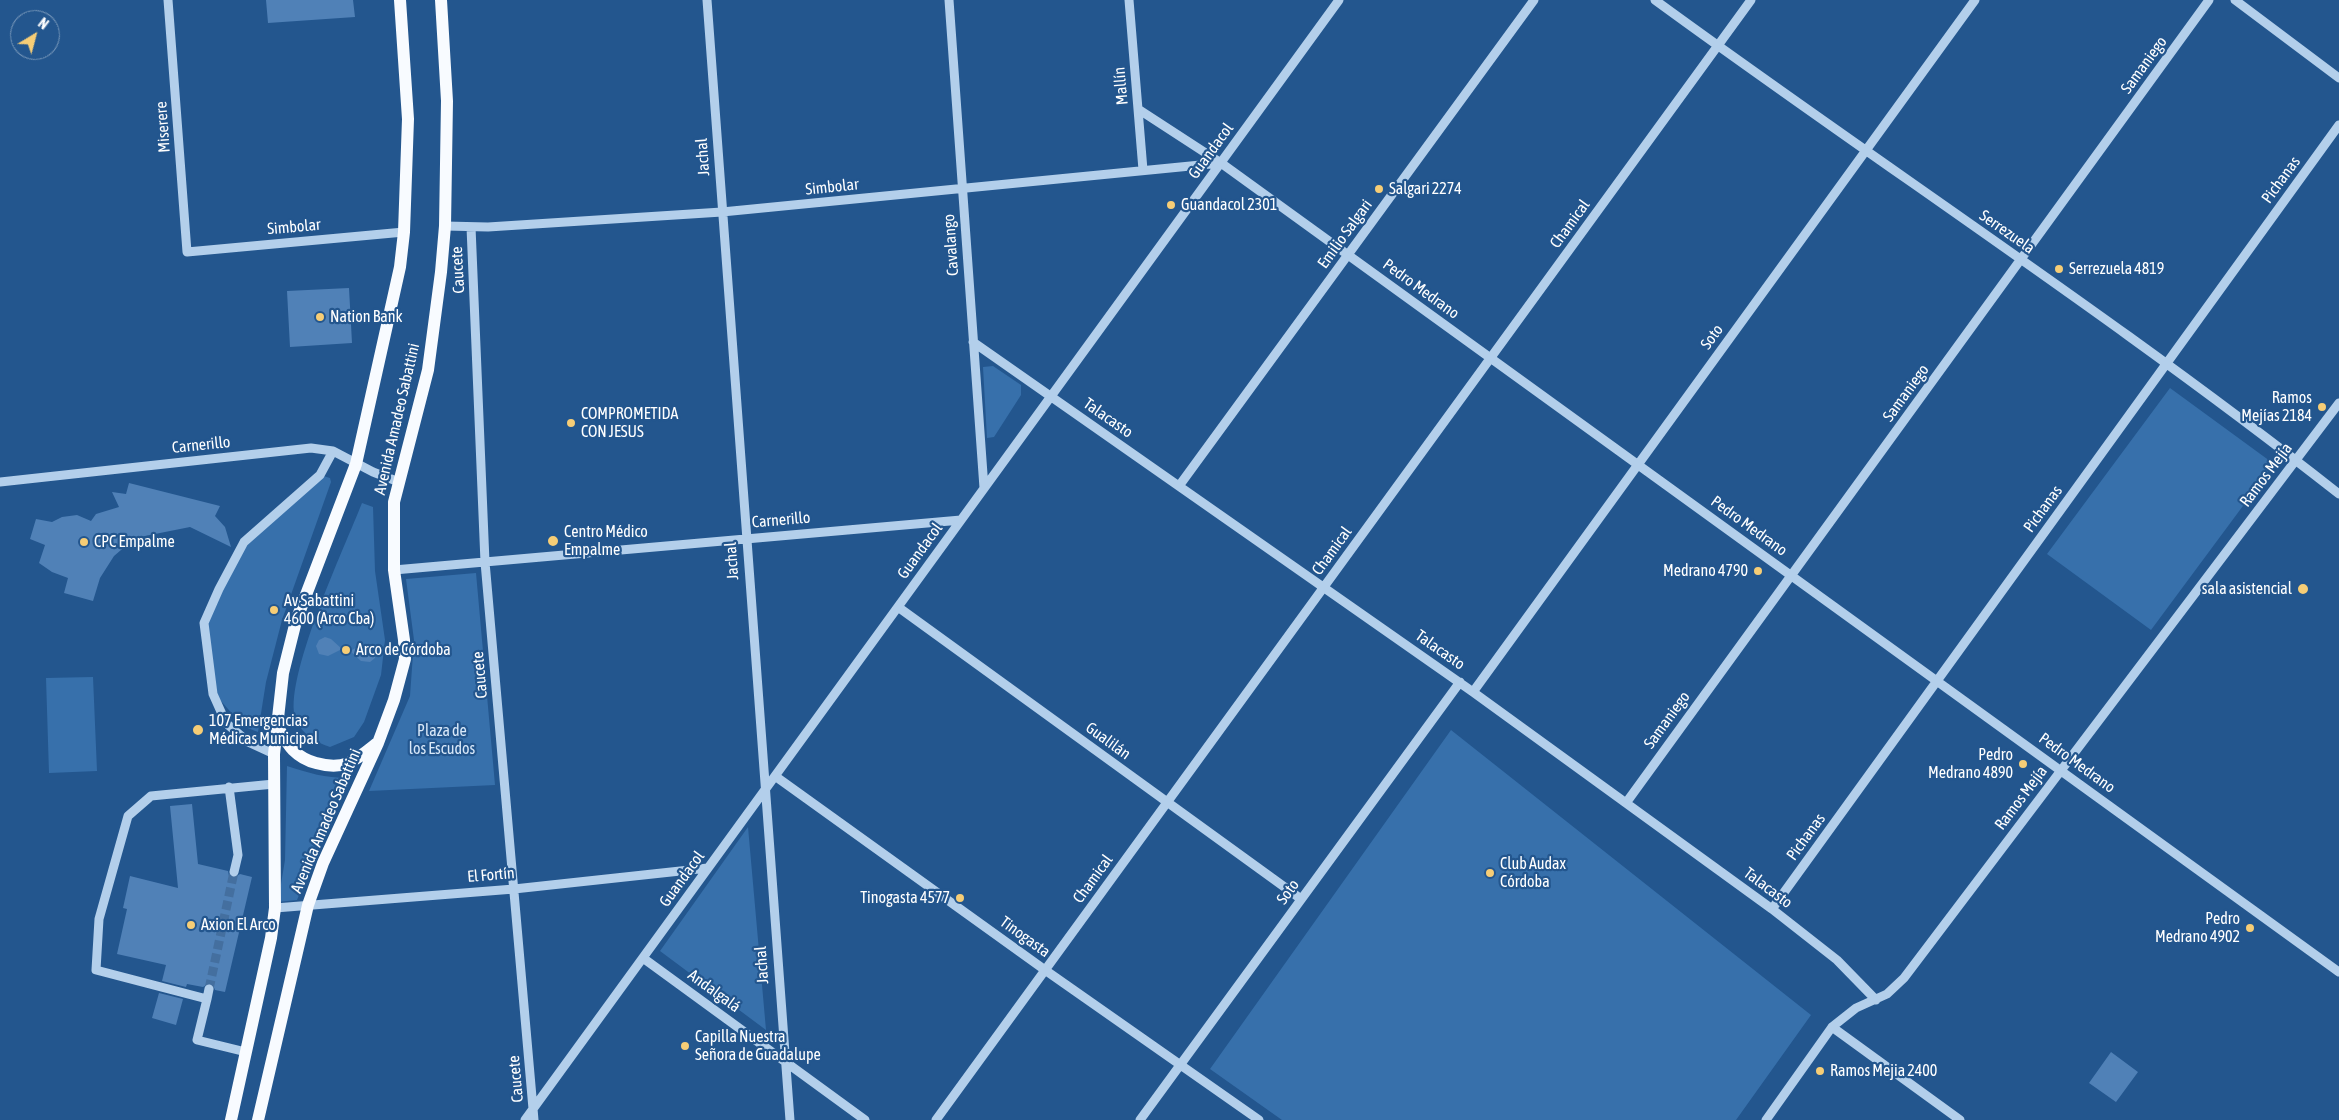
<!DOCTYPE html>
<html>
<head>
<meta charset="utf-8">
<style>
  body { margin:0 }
  #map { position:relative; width:2339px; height:1120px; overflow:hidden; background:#23568e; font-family:"Asap Condensed",sans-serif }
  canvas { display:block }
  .north { position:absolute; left:10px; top:10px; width:50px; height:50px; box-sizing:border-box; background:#23568e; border:1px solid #7b9abb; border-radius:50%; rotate:37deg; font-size:14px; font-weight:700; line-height:20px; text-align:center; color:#fff }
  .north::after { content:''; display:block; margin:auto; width:18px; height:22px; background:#f6cd76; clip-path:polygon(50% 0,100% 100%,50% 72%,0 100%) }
</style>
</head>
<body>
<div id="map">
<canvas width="2339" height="1120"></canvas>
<div class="north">N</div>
</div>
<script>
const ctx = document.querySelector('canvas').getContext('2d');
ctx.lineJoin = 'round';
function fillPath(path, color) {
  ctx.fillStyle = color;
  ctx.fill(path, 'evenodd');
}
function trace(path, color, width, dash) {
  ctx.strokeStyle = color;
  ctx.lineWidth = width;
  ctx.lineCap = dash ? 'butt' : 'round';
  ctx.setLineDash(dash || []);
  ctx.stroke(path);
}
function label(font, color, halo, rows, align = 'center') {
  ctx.font = font + ' "Asap Condensed",sans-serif';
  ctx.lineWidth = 4.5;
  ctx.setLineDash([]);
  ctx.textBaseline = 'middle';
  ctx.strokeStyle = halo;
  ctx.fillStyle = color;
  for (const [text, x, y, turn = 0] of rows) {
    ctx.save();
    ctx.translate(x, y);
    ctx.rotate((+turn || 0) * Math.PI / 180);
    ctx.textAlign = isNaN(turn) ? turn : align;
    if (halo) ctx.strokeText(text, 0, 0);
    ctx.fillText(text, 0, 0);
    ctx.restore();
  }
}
const green = new Path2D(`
  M993 366 1021 385V395L994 437 987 438 983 367Z
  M2170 388 2274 464 2151 630 2047 554Z
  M320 475 330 478 331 482 282 620 266 682 258 732 245 727 235 717 214 693 204 623 244 542Z
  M362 503 373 507 375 571 385 640 381 675 364 722 354 737 330 747C315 742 303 735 296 720 281 683 346 544 362 503Z
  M476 573 495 785 369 791 410 696 414 640 406 579Z
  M93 677 97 771 49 773 46 678Z
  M1451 730 1811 1015 1736 1120H1282L1210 1069Z
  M287 766C308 773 326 778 347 778L297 900 278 902 285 860Z
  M748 827 766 1030 660 951Z`);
const building = new Path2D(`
  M266 0H353L355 17 268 23Z
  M349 288 352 343 290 347 287 291Z
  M129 483 220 506 215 516 225 527 231 547 190 527 135 538 114 556 100 578 93 601 64 593 68 578 52 572 39 563 45 545 30 539 36 519 52 522 62 517 77 515 91 521 96 514 119 507 112 492 126 494Z
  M325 637 331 639 342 649 328 656 319 654 316 646 319 640Z
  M363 644H369L376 651 375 658 370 662 361 661 350 651Z
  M192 804 198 864 228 871 229 876 233 878 240 874 252 877 225 992 215 990 213 985 210 983 203 987 187 984 186 987 162 981 166 965 117 954 127 909 123 908 130 876 178 888 170 806Z
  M159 993 183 999 176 1025 152 1018Z
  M2111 1052 2138 1072 2116 1102 2089 1083Z`);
const minorTunnel = new Path2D(`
  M209 989 234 872`);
const minor = new Path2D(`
  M168 0 187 252 404 232
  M707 0 790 1120
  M949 0 984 488
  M1129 0 1143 170
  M1655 0C1882 166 2118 320 2339 494
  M2235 0 2339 78
  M1138 109 1221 163 2339 972
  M445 226 488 227 722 212 1221 163
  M471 227 485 562 534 1120
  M973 342 1473 692 1772 909 1837 960 1876 1000
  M0 482 311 448 333 451 373 472 399 482
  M1179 486 1534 0
  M394 570 961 520
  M898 607 1301 899
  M1473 692 1975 0
  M274 754 248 742 226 723 213 694 204 623 219 589 244 542 320 475 333 451
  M775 776 1045 970 1259 1120
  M229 787 238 855 234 872
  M1626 803 2209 0
  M275 908 514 889 708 868
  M1772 909 2339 125
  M643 958 865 1120
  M207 999 209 989
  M1832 1027 1960 1120
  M246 1052 197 1040 207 999 96 970 99 919 128 816 151 796 274 784
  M525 1120 1339 0
  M936 1120 1751 0
  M1140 1120 1460 682
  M1766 1120 1832 1027 1856 1008 1887 994 1904 978 2339 403`);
const major = new Path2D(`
  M276 724C281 732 286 743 293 750 299 756 308 761 316 763 344 771 355 761 376 744
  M231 1120 271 938 275 908 274 754 283 673 296 621 356 464 400 267 404 232 408 119 400 0
  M258 1120 308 905 323 863 378 743 394 700 405 659 404 640 394 570V502L428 370 441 272 445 226 447 101 441 0`);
const markers = [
  [1379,189,5,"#f6cd76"],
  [1171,205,5,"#f6cd76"],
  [2059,269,5,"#f6cd76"],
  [320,317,5,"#f6cd76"],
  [2322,407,5,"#f6cd76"],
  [571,423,5,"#f6cd76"],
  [553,541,6,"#f6cd76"],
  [84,542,5,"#f6cd76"],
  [1758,571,5,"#f6cd76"],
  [2303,589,6,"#f6cd76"],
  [274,610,5,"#f6cd76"],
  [346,650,5,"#f6cd76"],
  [198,730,6,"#f6cd76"],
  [2023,764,5,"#f6cd76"],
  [1490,873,5,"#f6cd76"],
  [960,898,5,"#f6cd76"],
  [191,925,5,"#f6cd76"],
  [2250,928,5,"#f6cd76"],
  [685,1046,5,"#f6cd76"],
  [1820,1071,5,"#f6cd76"]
];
const streetNames = [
  ["Samaniego",2144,65,-54],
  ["Mallín",1121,86,-95],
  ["Miserere",163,127,-94],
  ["Guandacol",1211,151,-54],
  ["Jachal",703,157,-94],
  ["Pichanas",2281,180,-54],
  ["Simbolar",832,187,-6],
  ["Chamical",1570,224,-54],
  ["Simbolar",294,227,-5],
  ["Serrezuela",2007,232,35],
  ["Emilio Salgari",1345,234,-54],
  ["Cavalango",951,245,-94],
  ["Caucete",458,270,-93],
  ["Pedro Medrano",1421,289,36],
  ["Soto",1712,337,-54],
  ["Samaniego",1906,393,-54],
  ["Talacasto",1108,418,35],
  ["Avenida Amadeo Sabattini",397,419,-77],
  ["Carnerillo",201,445,-6],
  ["Ramos Mejía",2266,475,-53],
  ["Pichanas",2043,509,-54],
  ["Carnerillo",781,520,-5],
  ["Pedro Medrano",1749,526,36],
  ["Guandacol",920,551,-54],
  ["Chamical",1332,551,-54],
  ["Jachal",732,561,-94],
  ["Talacasto",1440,650,35],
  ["Caucete",480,675,-95],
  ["Samaniego",1667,720,-54],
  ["Gualilán",1108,741,36],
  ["Pedro Medrano",2077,763,36],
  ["Ramos Mejía",2021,798,-53],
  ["Avenida Amadeo Sabattini",326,821,-67],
  ["Pichanas",1806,837,-54],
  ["El Fortín",491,875,-5],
  ["Guandacol",682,879,-54],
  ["Chamical",1093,879,-54],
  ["Talacasto",1768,888,37],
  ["Soto",1288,892,-54],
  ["Tinogasta",1025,937,36],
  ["Jachal",762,965,-94],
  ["Andalgalá",714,991,36],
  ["Caucete",516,1079,-95]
];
const poiNames = [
  ["Salgari 2274",1389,189],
  ["Guandacol 2301",1181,205],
  ["Serrezuela 4819",2069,269],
  ["Nation Bank",330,317],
  ["Ramos",2312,398,"right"],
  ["Mejías 2184",2312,416,"right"],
  ["COMPROMETIDA",581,414],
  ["CON JESUS",581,432],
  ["Centro Médico",564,532],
  ["Empalme",564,550],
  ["CPC Empalme",94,542],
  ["Medrano 4790",1748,571,"right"],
  ["sala asistencial",2292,589,"right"],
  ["Av Sabattini",284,601],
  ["4600 (Arco Cba)",284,619],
  ["Arco de Córdoba",356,650],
  ["107 Emergencias",209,721],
  ["Médicas Municipal",209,739],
  ["Pedro",2013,755,"right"],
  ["Medrano 4890",2013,773,"right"],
  ["Club Audax",1500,864],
  ["Córdoba",1500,882],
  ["Tinogasta 4577",950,898,"right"],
  ["Pedro",2240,919,"right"],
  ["Medrano 4902",2240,937,"right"],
  ["Axion El Arco",201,925],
  ["Capilla Nuestra",695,1037],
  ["Señora de Guadalupe",695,1055],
  ["Ramos Mejia 2400",1830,1071]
];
const parkNames = [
  ["Plaza de",442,731],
  ["los Escudos",442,749]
];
fillPath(green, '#3770ab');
fillPath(building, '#5081b7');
trace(minorTunnel, '#446f9f', 9, [9, 4.5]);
trace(minor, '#b3cfeb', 9);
trace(major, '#f8fbff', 12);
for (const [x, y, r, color] of markers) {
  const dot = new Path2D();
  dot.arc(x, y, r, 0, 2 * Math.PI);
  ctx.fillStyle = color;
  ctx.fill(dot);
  trace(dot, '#23568e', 2);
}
label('16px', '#fff', '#23568e', streetNames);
label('16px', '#fff', '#23568e', poiNames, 'left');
label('16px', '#d8e8f9', '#23568e', parkNames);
</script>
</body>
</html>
